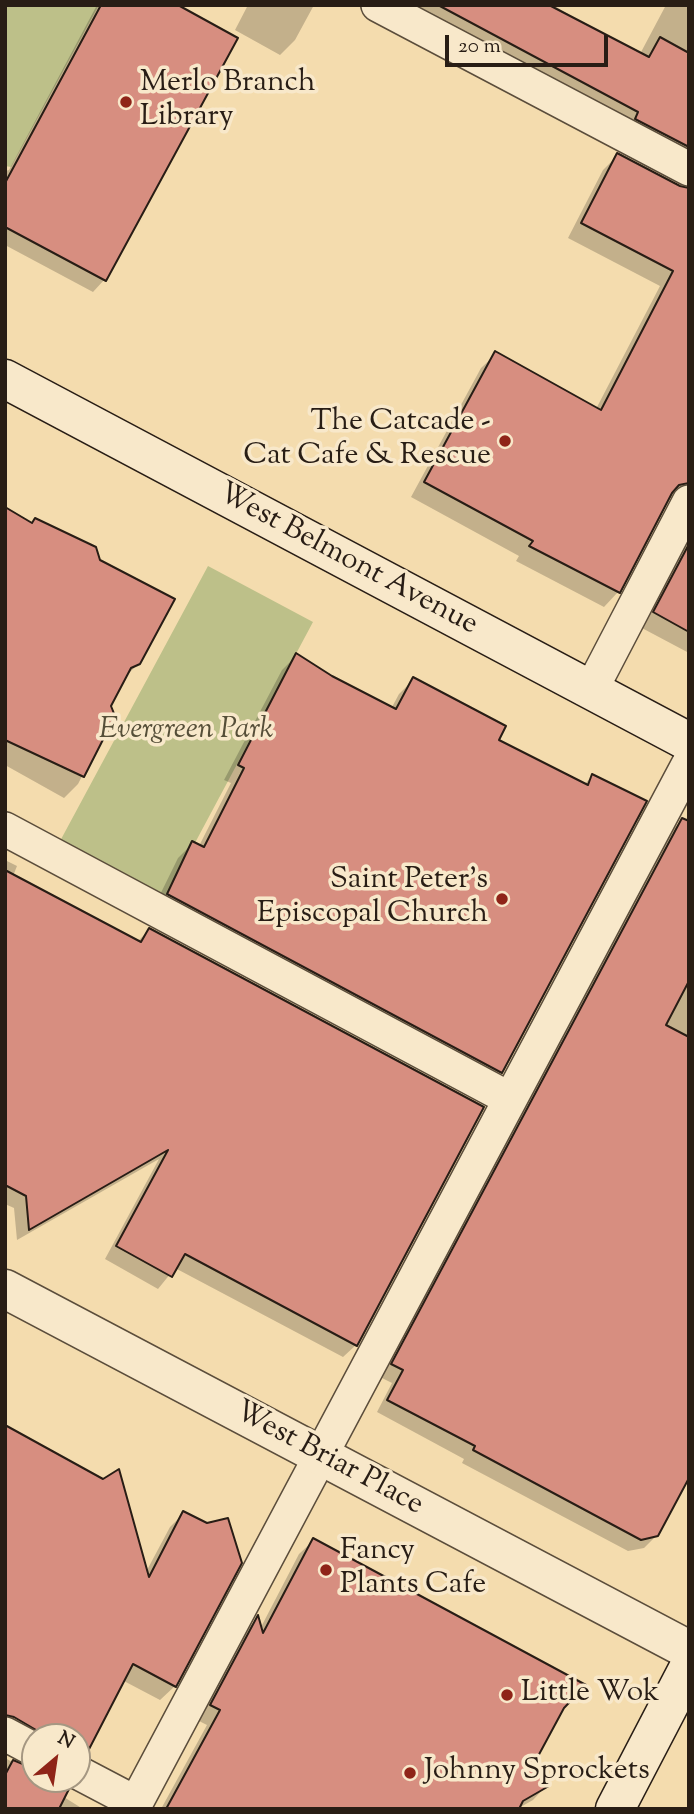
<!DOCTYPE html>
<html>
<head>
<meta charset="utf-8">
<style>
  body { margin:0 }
  #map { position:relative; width:694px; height:1814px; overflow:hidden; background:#f4dcae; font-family:"Sorts Mill Goudy",serif }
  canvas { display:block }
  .frame { position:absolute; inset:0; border:7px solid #281d15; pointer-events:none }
  .north { position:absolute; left:21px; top:1723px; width:70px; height:70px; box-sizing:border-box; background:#f8e8ca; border:2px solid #a59782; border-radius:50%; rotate:29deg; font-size:19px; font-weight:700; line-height:28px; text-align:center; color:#281d15 }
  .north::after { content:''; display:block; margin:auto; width:24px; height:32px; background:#8f2418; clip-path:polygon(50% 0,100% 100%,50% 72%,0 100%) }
  .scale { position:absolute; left:445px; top:35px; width:163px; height:32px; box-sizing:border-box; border:4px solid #281d15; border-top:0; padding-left:9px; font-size:21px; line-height:24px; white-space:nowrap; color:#281d15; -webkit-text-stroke:5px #f8e8ca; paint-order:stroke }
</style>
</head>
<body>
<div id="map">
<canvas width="694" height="1814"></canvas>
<div class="frame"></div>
<div class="north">N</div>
<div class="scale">20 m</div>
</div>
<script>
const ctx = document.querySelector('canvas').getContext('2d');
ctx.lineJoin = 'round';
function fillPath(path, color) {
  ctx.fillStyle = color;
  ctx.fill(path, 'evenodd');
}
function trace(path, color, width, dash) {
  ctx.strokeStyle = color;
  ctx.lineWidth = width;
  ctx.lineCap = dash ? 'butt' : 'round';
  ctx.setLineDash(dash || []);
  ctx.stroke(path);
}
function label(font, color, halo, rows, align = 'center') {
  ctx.font = font + ' "Sorts Mill Goudy",serif';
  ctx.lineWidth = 7;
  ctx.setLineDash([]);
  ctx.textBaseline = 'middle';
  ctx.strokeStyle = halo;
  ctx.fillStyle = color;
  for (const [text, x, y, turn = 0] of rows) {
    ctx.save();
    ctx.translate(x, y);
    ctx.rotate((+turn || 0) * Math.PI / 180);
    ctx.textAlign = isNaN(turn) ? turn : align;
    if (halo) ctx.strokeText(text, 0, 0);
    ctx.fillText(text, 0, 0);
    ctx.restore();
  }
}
const green = new Path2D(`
  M5 5H99L11 167 5 166Z
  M208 566 313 622 165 899 59 843Z`);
const shadow = new Path2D(`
  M97 5H174L235 38 104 280 93 292 5 245V171L9 170Z
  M248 5H314L295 40 280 55 235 30Z
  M385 5H553L568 14 566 16 640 54 666 5H689V171Z
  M618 155 679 188 689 190V504L684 499 667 498 618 592 604 607 516 561 519 556 411 497 481 368 496 354 596 409 660 286 568 238 603 170Z
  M5 509 139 663 124 678 109 706 113 716 78 784 64 798 5 765Z
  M689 534V653L640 627Z
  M297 655 331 678 391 709 399 694 414 679 496 740 584 785 592 776 501 1072 486 1087 153 909 178 858 193 843 199 846 231 783 224 780 282 670Z
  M682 820 689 823V1473L657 1535 644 1548 628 1551 462 1463 464 1459 377 1412 392 1383 380 1377 670 832Z
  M5 860 17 866 13 876 137 942 149 930 356 1345 343 1357 175 1268 158 1289 105 1259 159 1159 17 1240 14 1208 5 1204V1190L10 1181 5 1179Z
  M5 1426 146 1572 170 1527 184 1513 175 1686 160 1700 122 1680 85 1754 77 1762V1737H35L5 1734Z
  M314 1540 563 1707 535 1760 547 1785 533 1800 517 1809H161L207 1725 197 1720 244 1632 257 1619 260 1629 299 1554Z
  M5 1758 25 1769 35 1771V1779L83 1809H5Z`);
const building = new Path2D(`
  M101 5H178L238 38 106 281 5 227V183Z
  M438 5H549L649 57 660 37 689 53V147L635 119 638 112Z
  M617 153 680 186 689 188V483L679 485 672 493 620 593 529 546 533 541 424 482 495 351 601 410 673 271 581 223Z
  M5 507 32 523 35 518 96 547 100 560 175 599 140 664 131 668 111 706 115 716 84 777 5 740Z
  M689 544V632L653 612Z
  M296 653 332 676 396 709 413 677 506 726 499 740 588 785 592 774 647 801 502 1073 167 894 192 841 204 847 244 768 238 765Z
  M682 818 689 821V981L666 1025 689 1037V1478L658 1536 641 1540 473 1450 475 1446 387 1400 403 1370 391 1364Z
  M5 870 141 942 149 928 484 1107 357 1346 185 1254 172 1277 116 1246 168 1150 29 1230 26 1196 5 1185Z
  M5 1425 103 1479 119 1469 149 1577 183 1511 207 1523 228 1518 242 1563 176 1687 133 1664 86 1755 77 1753V1737H48L14 1717 5 1715Z
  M313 1538 586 1685 564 1708 536 1760 549 1786 523 1801 519 1809H166L220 1710 210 1705 258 1615 263 1633Z
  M13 1760 35 1769V1779H60L69 1789 59 1809H5V1775Z`);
const service = new Path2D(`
  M378 5 689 169
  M591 690 689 502
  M5 829 510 1099
  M5 1734 35 1750
  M77 1772 136 1803 689 763`);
const minor = new Path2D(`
  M5 1289 689 1650`);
const secondary = new Path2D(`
  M5 379 689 742
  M615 1809 689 1667`);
const markers = [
  [126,102,7,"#8f2418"],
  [505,441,7,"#8f2418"],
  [502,899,7,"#8f2418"],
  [326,1570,7,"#8f2418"],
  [507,1695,7,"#8f2418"],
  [410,1773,7,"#8f2418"]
];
const poiNames = [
  ["Merlo Branch",140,85],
  ["Library",140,119],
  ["The Catcade -",491,424,"right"],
  ["Cat Cafe & Rescue",491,458,"right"],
  ["Saint Peter's",488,882,"right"],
  ["Episcopal Church",488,916,"right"],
  ["Fancy",340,1553],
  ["Plants Cafe",340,1587],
  ["Little Wok",521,1695],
  ["Johnny Sprockets",424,1773]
];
const streetNames = [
  ["West Belmont Avenue",347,561,28],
  ["West Briar Place",328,1460,28]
];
const parkNames = [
  ["Evergreen Park",186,732]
];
fillPath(green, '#bdc089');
fillPath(shadow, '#0003');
fillPath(building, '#d78e80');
trace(building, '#281d15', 2);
trace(service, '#5b4d3b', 36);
trace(minor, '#5b4d3b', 41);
trace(secondary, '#281d15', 41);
trace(service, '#f8e8ca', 33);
trace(minor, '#f8e8ca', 38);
trace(secondary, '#f8e8ca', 38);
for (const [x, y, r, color] of markers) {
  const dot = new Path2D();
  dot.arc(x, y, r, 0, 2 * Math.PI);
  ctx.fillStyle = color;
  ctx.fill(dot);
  trace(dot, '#f8e8ca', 2.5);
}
label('30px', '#281d15', '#f8e8ca', poiNames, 'left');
label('30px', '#281d15', '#f8e8ca', streetNames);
label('italic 30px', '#554e38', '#f8e8ca', parkNames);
</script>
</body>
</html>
